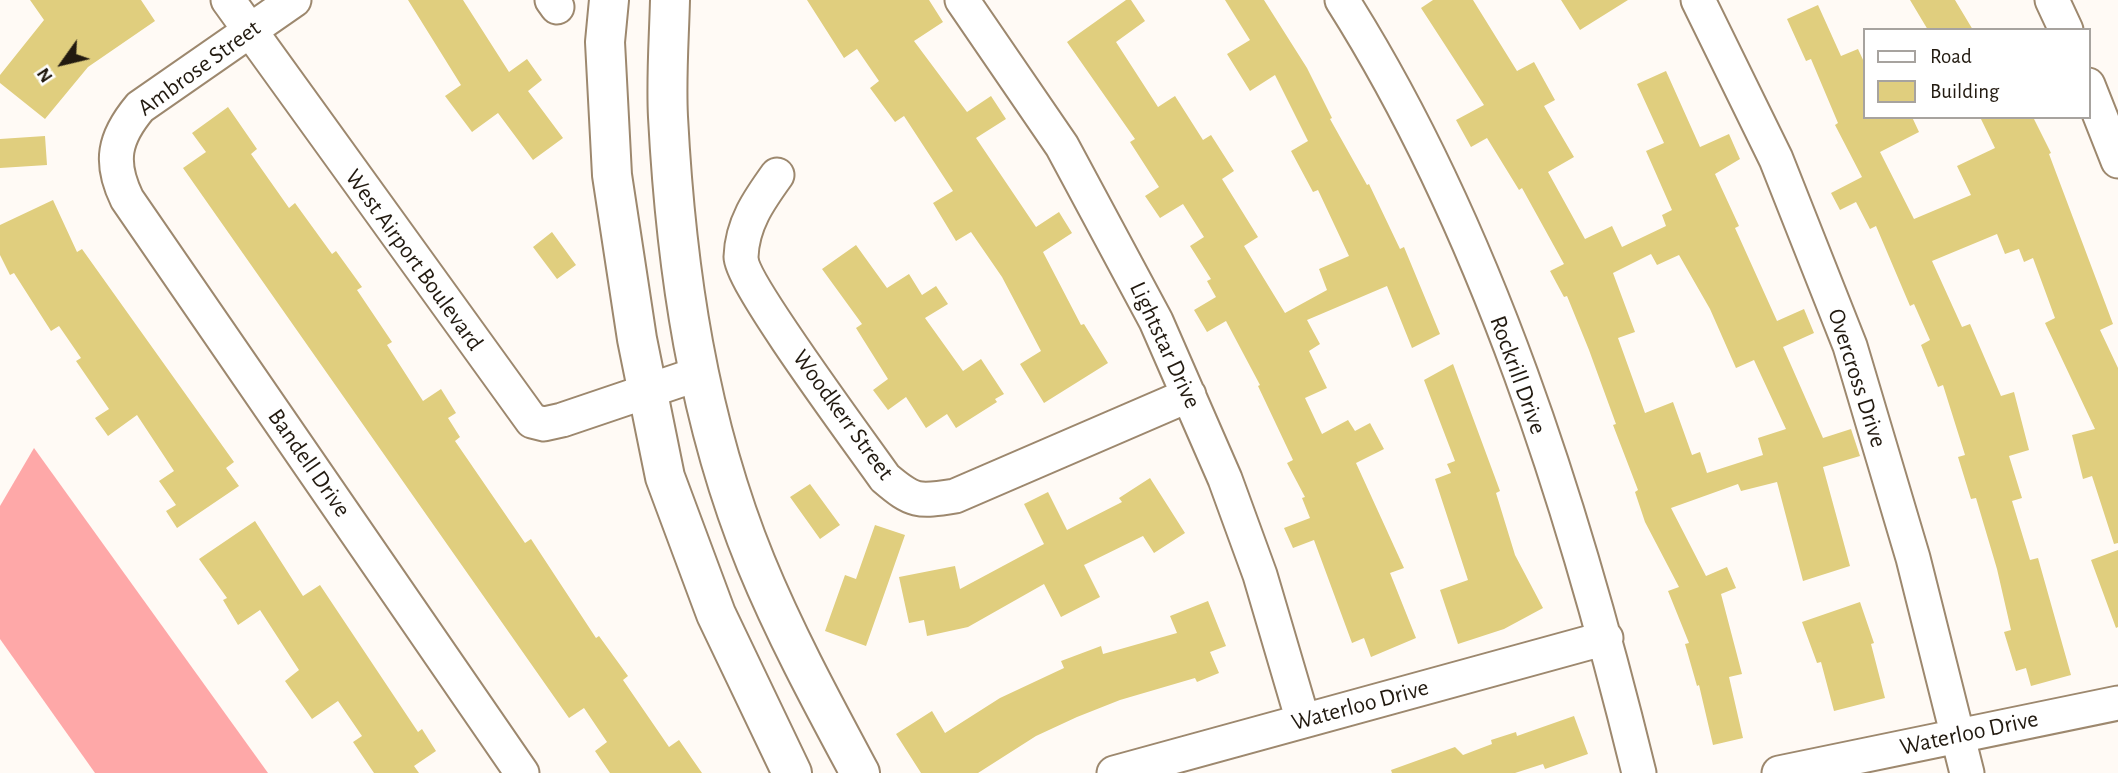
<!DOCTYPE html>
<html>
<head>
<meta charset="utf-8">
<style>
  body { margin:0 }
  #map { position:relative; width:2118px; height:773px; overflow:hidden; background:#fffaf5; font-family:"Alegreya Sans",sans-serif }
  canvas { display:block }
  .legend { position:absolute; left:1863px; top:28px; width:228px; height:91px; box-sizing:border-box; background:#fff; border:2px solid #a7a39f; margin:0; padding:9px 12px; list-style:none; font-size:21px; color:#221a10 }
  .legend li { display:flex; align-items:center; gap:14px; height:35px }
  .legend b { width:35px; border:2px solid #a7a39f }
  .north { position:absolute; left:28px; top:28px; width:70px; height:70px; -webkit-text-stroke:5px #fff; paint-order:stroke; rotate:236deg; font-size:19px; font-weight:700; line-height:28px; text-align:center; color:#221a10 }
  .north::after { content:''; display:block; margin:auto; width:24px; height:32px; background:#221a10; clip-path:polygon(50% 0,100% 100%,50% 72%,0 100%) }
</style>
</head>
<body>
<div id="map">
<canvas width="2118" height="773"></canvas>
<ul class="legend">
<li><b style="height:9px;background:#fff"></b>Road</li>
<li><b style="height:19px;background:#e0ce7e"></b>Building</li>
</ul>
<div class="north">N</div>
</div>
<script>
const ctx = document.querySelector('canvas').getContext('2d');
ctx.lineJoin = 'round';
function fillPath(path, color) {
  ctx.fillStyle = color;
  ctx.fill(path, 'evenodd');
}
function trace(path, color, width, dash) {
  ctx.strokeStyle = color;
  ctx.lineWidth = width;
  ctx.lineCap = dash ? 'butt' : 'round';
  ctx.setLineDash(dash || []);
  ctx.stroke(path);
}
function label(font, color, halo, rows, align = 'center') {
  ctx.font = font + ' "Alegreya Sans",sans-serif';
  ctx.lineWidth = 5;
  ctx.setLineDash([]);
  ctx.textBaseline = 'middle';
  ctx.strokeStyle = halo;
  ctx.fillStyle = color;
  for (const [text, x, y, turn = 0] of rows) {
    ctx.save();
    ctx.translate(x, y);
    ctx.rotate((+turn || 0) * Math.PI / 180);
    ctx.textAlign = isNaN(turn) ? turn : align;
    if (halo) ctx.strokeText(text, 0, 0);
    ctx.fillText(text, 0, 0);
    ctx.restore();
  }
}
const forest = new Path2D(`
  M34 448 268 773H95L0 639V506Z`);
const building = new Path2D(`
  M30 0H141L155 21 88 67 45 119 0 83V75L44 20Z
  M408 0H463L509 72 527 59 542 80 528 91 563 138 533 160 498 113 472 132 445 96 461 85Z
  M807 0H929L943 22 914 41 967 112 991 96 1006 119 976 138 1036 227 1059 212 1072 233 1043 252 1081 325 1084 324 1108 363 1044 403 1020 364 1041 351 1002 277 971 232 956 241 933 203 953 191 904 116 895 122 870 88 879 81 857 49 844 58Z
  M1126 0H1131L1145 21 1116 42 1158 107 1175 96 1203 140 1211 135 1234 171 1222 179 1258 237 1244 246 1285 313 1327 290 1319 269 1349 256 1318 190 1313 192 1291 151 1308 141 1275 75 1250 91 1227 54 1250 40 1225 0H1264L1307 68 1332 118 1330 119 1367 185 1369 184 1400 249 1404 247 1440 334 1412 348 1387 286 1307 320 1320 344 1309 351 1327 388 1305 398 1322 434 1348 420 1355 431 1370 423 1384 449 1356 463 1404 568 1390 573 1416 638 1371 657 1364 638 1352 643 1314 540 1293 548 1284 528 1310 518 1302 498 1305 497 1287 463 1293 460 1258 386 1260 385 1226 321 1207 332 1194 310 1216 297 1207 281 1211 279 1190 246 1204 237 1183 204 1160 218 1145 196 1159 187 1130 142 1135 139 1067 42Z
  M1433 0H1473L1517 71 1534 62 1555 100 1544 106 1574 157 1548 172 1585 239 1612 226 1622 247 1666 226 1662 215 1672 210 1646 151 1664 143 1637 84 1666 71 1700 147 1729 134 1740 159 1715 174 1739 226 1735 228 1777 321 1804 309 1814 333 1783 347 1823 438 1851 429 1860 456 1823 467 1850 566 1803 581 1777 482 1741 491 1738 484 1671 508 1706 576 1727 567 1736 588 1721 594 1742 674 1729 677 1743 738 1713 745 1699 685 1697 686 1685 644 1689 643 1668 591 1679 587 1645 522 1635 492 1638 490 1613 425 1616 424 1589 350 1567 296 1564 297 1550 271 1564 264 1522 188 1519 190 1487 138 1471 147 1456 120 1484 105 1421 8ZM1651 254 1657 265 1679 255 1710 309 1736 368 1754 360 1786 429 1758 438 1763 455 1707 473 1700 452 1692 455 1673 402 1645 413 1618 338 1635 332 1613 273Z
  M1561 0H1628L1580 30Z
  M1910 0H1955L1973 30H1928Z
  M1818 5 1841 56 1858 49 1864 62V117H1912L1919 132 1880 152 1914 219 1971 195 1957 166 1995 148 1980 117H2033L2051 153 2049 154 2113 324 2100 330 2118 368V543L2114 544 2092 476 2083 479 2072 435 2095 429 2045 323 2055 318 2033 258 2024 262 2019 249 2005 254 1997 234 1932 261 1962 327 1970 324 2001 396 2014 392 2029 450 2009 456 2022 498 2012 501 2030 560 2038 558 2071 675 2031 686 2026 668 2016 671 2004 632 2011 630 1997 569 1976 498 1971 499 1958 457 1965 455 1943 385 1938 387 1921 345 1930 340 1914 304 1910 306 1876 226 1870 229 1856 202 1840 210 1831 193 1862 177 1835 125 1838 123 1811 59 1806 61 1787 19Z
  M228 107 257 149 251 154 289 208 295 203 332 254 336 251 362 287 357 290 392 342 387 345 423 401 441 389 456 413 448 418 460 437 455 441 525 543 531 539 596 638 599 636 628 676 623 680 669 747 679 740 702 773H610L595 751 607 742 584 708 569 718 183 168 206 152 192 133Z
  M45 136 47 165 0 168V139Z
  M53 200 77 252 82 249 234 462 226 468 239 486 177 528 166 511 176 505 159 481 174 471 137 415 108 436 95 418 109 409 76 361 81 358 59 326 51 331 14 273 10 275 0 255V225Z
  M552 232 576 265 557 279 533 247Z
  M856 245 887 288 909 274 922 295 936 286 948 304 925 318 963 371 981 359 1004 394 995 399 997 402 956 428 947 414 926 428 906 397 888 410 873 390 888 379 856 328 862 324 822 269Z
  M1453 364 1500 491 1496 493 1515 555 1543 608 1504 629 1458 644 1440 590 1468 580 1435 479 1451 473 1447 464 1455 461 1424 380Z
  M1150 478 1185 533 1154 553 1143 536 1084 565 1100 597 1061 617 1044 584 968 627 927 636 924 620 909 623 899 577 955 566 960 589 1044 544 1024 504 1048 492 1067 530 1122 502 1119 498Z
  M810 484 840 525 820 539 790 497Z
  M255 521 303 596 320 585 418 732 422 729 436 751 414 766 419 773H374L353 742 362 736 338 701 312 719 285 681 299 670 260 610 238 625 223 600 227 598 199 559Z
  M875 525 905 535 866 646 825 631 845 575 856 579Z
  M2118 550V627L2116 628 2091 560Z
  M1208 601 1226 646 1210 652 1219 673 1197 682 1195 678 1120 700 1077 717 1036 736 978 773H921L896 734 932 711 945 733 1000 698 1064 668 1061 661 1101 646 1103 654 1177 633 1170 616Z
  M1860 602 1874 643 1871 644 1885 698 1834 711 1821 662 1817 663 1802 622Z
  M1574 716 1588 754 1545 769 1543 764 1515 773H1392L1391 770 1455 747 1463 755 1492 744 1491 740 1516 732 1517 736Z`);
const minor = new Path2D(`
  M228 0 532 421 544 424 562 420 698 374
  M294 0 140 107C114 138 109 162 127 199L522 773
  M552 0 557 7
  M962 0 1062 146 1156 321 1225 479 1260 575 1303 721
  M1342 0C1487 229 1575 511 1639 773
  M1698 0 1776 159 1850 346 1913 558 1967 773
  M2052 0 2066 30
  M2088 85 2118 161
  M777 175C759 200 742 224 741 257 741 283 862 445 885 478 913 502 918 502 955 496L1189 395
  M1114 773 1606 638
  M1779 773 2118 703`);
const major = new Path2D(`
  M609 0 605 42 612 175 637 339 665 477 716 614 792 773
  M670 0C669 39 666 78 668 117 676 269 698 421 756 563 786 636 823 704 860 773`);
const streetNames = [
  ["Ambrose Street",199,68,-36],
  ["West Airport Boulevard",414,260,54],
  ["Lightstar Drive",1165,345,65],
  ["Rockrill Drive",1518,375,70],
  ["Overcross Drive",1857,378,72],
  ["Woodkerr Street",843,415,54],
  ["Bandell Drive",309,463,55],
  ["Waterloo Drive",1360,705,-15],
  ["Waterloo Drive",1969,733,-12]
];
fillPath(forest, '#fea8a8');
fillPath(building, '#e0ce7e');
trace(minor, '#9d886e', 37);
trace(major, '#9d886e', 42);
trace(minor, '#fff', 33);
trace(major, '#fff', 38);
label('24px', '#221a10', '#fff', streetNames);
</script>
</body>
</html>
